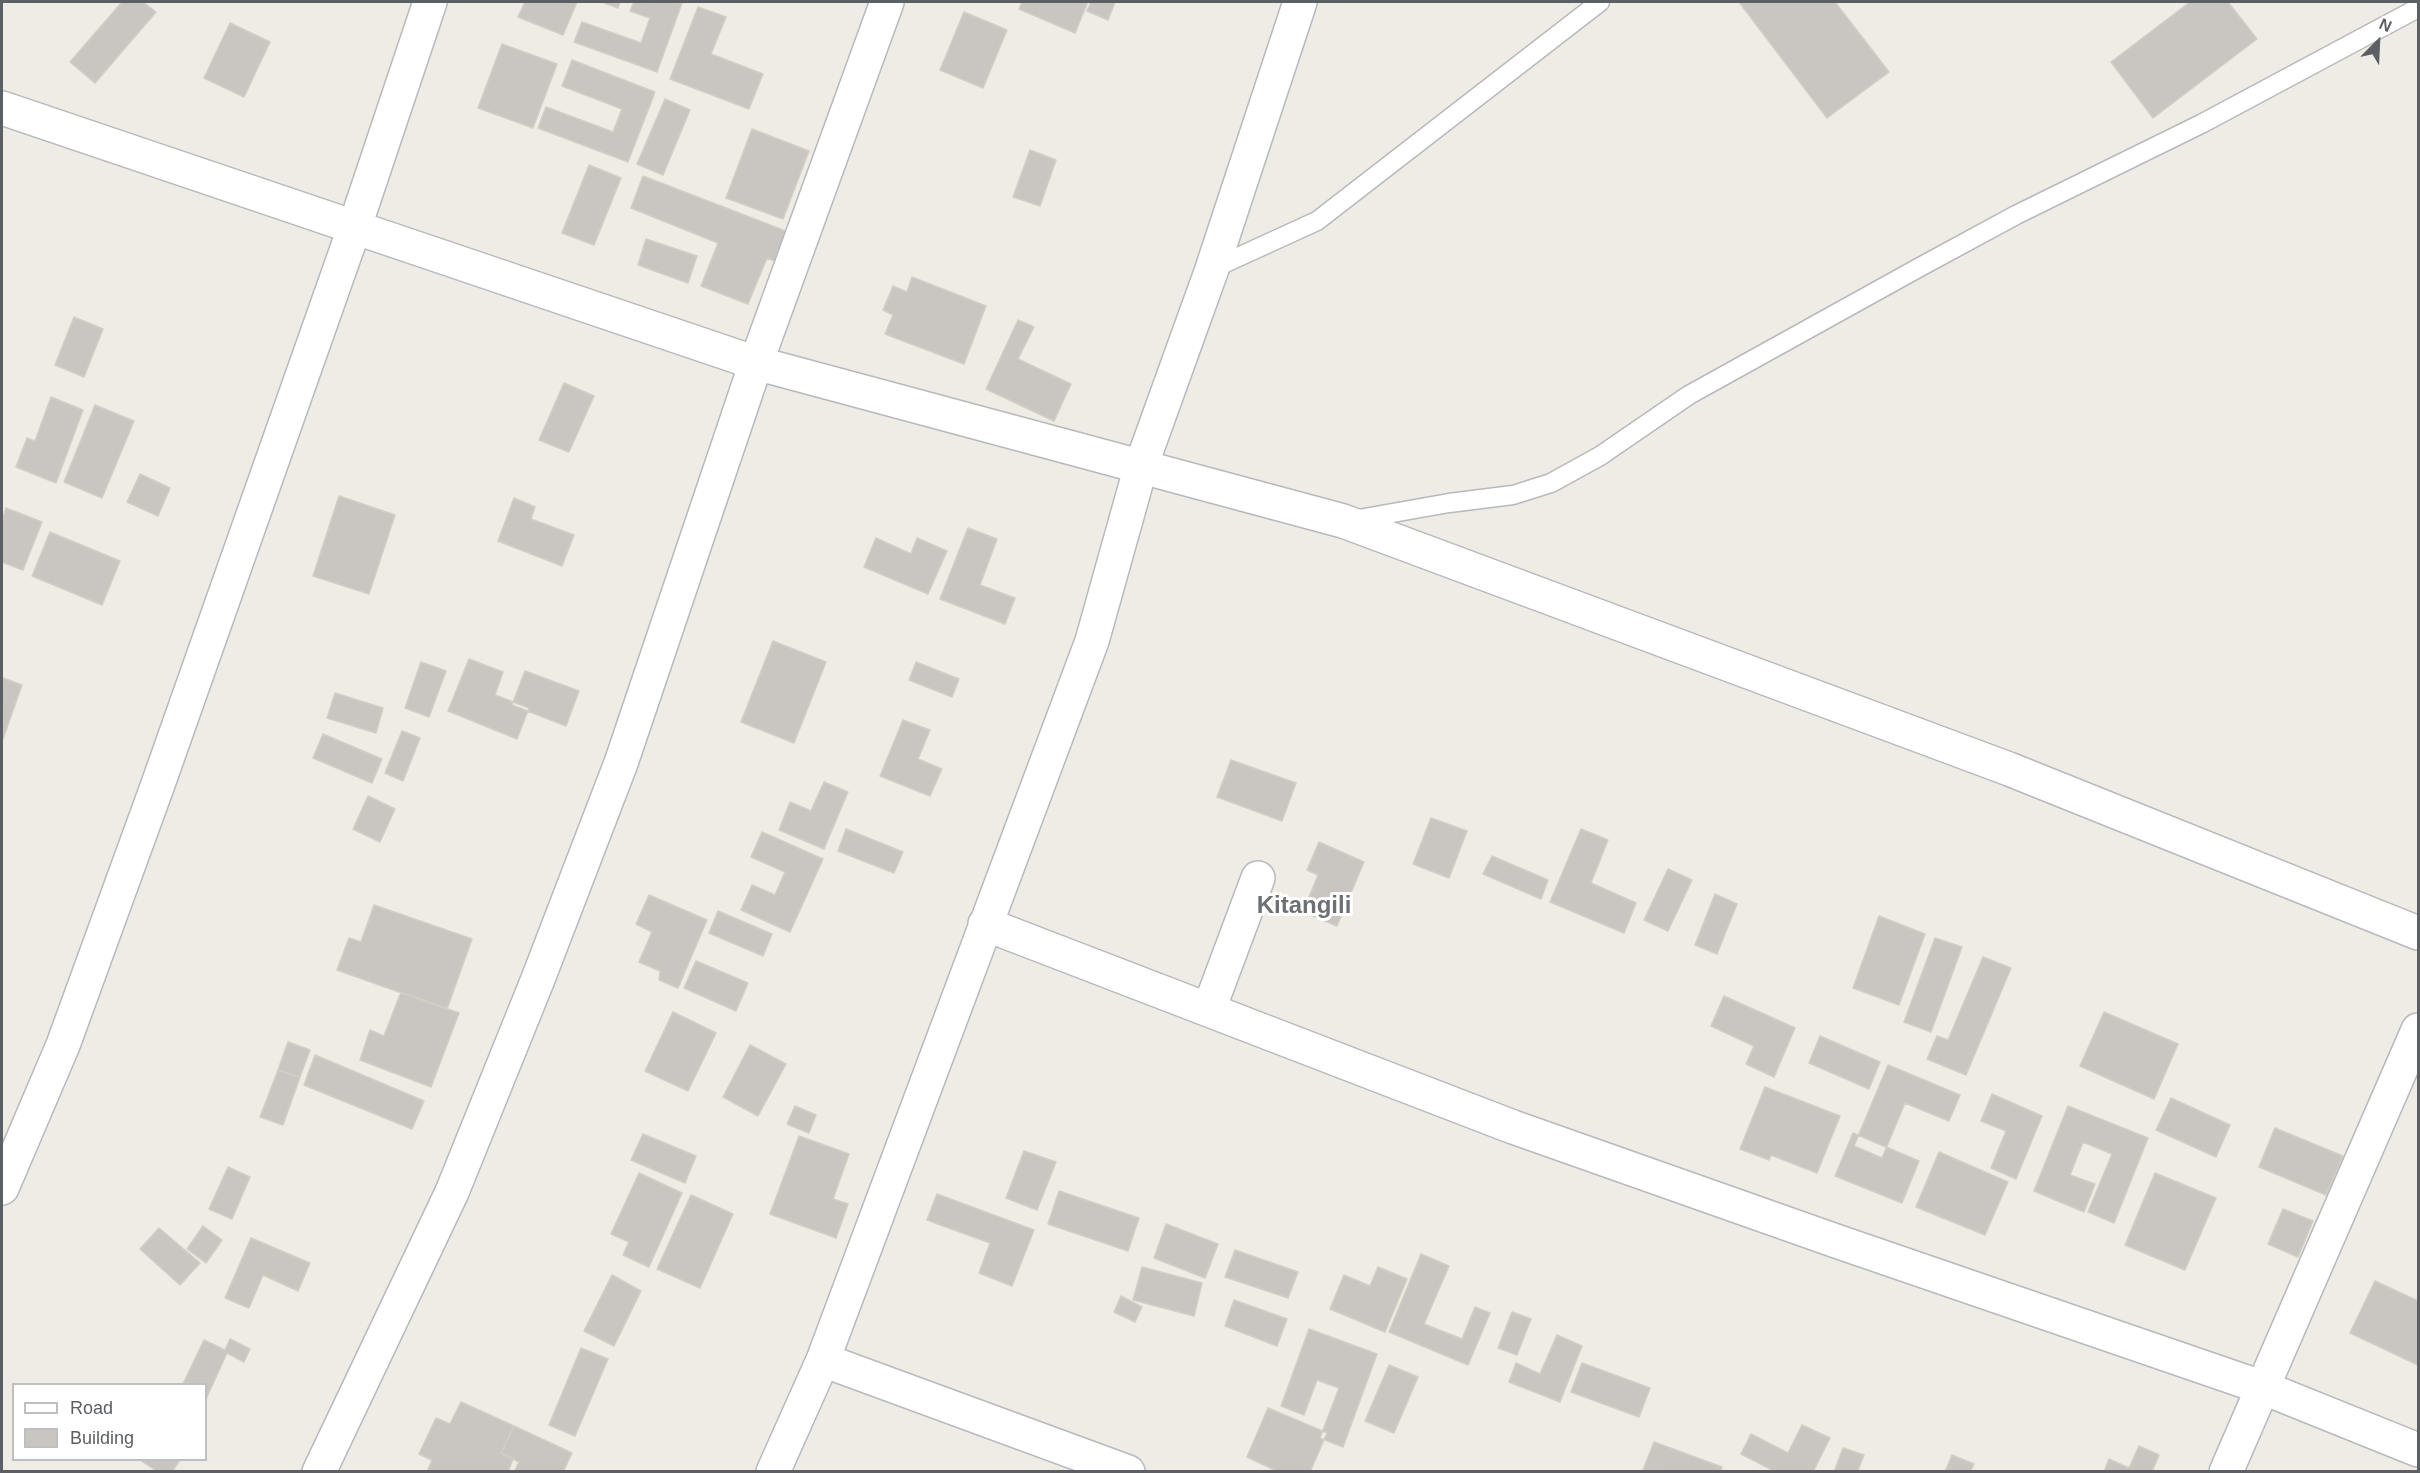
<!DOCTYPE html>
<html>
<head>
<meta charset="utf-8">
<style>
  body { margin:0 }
  #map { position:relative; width:2420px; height:1473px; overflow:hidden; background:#eeece4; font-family:Arial,sans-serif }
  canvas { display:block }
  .frame { position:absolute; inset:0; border:3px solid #5c5f64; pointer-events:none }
  .legend { position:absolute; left:12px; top:1383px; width:195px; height:78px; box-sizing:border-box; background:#fff; border:2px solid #bebfc1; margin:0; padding:8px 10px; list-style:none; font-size:18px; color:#5c5f64 }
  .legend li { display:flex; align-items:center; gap:12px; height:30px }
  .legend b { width:30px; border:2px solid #bebfc1 }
  .north { position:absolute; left:2348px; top:12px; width:60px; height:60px; -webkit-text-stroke:4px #fff; paint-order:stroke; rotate:24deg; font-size:16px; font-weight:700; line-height:24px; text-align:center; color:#5c5f64 }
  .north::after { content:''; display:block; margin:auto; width:21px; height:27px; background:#5c5f64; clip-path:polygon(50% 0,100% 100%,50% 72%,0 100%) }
</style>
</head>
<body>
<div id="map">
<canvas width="2420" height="1473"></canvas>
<div class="frame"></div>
<ul class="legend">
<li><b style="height:8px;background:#fff"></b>Road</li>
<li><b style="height:16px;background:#c9c6c1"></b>Building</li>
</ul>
<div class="north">N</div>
</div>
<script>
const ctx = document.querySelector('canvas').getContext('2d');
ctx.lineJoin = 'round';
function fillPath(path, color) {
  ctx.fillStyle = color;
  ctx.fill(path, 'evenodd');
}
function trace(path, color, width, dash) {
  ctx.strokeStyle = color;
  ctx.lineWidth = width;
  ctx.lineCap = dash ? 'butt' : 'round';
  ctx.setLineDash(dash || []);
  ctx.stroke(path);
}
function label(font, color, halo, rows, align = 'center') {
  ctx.font = font + ' Arial,sans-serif';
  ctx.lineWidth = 6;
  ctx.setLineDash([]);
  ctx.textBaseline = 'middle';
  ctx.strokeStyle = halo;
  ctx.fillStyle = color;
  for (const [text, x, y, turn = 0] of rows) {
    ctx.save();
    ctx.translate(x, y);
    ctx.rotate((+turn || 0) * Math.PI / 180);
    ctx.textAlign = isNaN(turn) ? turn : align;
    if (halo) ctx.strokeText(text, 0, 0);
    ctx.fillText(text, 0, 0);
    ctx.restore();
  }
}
const building = new Path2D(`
  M122 2H143L156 12 95 83 70 62Z
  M525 2H577L563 35 518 17Z
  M602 2H620L618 8Z
  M634 2 682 3 657 72 574 42 582 22 641 43 650 18 630 11Z
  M1022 2H1081L1087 4 1075 33 1019 9Z
  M1091 2H1115L1108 20 1087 11Z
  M1739 2H1835L1889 72 1827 118Z
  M2190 2H2228L2257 39 2153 118 2111 62Z
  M698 7 726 17 711 54 763 74 749 109 670 79Z
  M964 12 1007 30 983 88 940 70Z
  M230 23 270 42 244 97 204 78Z
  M502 44 557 64 533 128 478 108Z
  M572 60 655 92 628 162 538 128 546 107 613 132 622 109 562 86Z
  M665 99 690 110 663 175 637 164Z
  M752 129 809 151 783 219 726 198Z
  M1030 150 1056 160 1040 206 1013 197Z
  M589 165 621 178 594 245 562 233Z
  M643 176 796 235 785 265 767 258 748 304 701 286 718 243 631 208Z
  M646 239 697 256 688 283 638 265Z
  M912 277 986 306 964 364 885 334 893 315 883 310 893 286 907 292Z
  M74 317 103 329 84 377 55 365Z
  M1018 320 1034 327 1018 359 1071 384 1054 421 986 389Z
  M564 383 594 396 569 452 539 440Z
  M51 397 83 410 56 483 16 467 27 438 35 441Z
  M95 405 134 421 102 498 64 482Z
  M140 474 170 488 158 516 127 502Z
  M339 496 395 515 369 594 313 576Z
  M514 498 535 507 531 519 574 535 562 566 498 541Z
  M6 508 42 522 23 570 2 562V521Z
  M968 528 997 539 980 585 1015 598 1005 624 940 599Z
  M50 532 120 561 102 605 32 576Z
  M876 538 911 554 917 538 947 551 928 594 864 567Z
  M773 641 826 662 794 743 741 722Z
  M469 659 503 672 495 695 529 708 517 739 448 711Z
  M421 662 446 671 429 717 405 708Z
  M916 662 959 679 952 697 909 680Z
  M525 671 579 691 566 726 512 705Z
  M3 678 22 685 3 739 2 684Z
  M335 693 383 708 376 733 327 718Z
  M903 720 930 730 918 759 942 769 930 796 880 776Z
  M402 731 420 738 403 781 385 773Z
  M323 734 382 759 372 783 313 758Z
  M1231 760 1296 783 1282 821 1217 797Z
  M824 782 848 792 824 849 779 830 790 802 811 811Z
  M368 796 395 809 380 842 353 829Z
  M1431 818 1467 831 1449 878 1413 864Z
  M846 829 903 852 894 873 838 851Z
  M1581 829 1608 840 1591 883 1636 903 1624 933 1550 902Z
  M762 832 823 859 790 932 741 910 752 885 775 895 785 872 751 857Z
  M1319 842 1364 862 1337 926 1303 912 1318 875 1307 870Z
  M1492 856 1548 880 1541 899 1483 874Z
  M1668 869 1692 880 1668 931 1644 920Z
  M1715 894 1737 904 1717 954 1695 945Z
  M649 895 707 920 678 988 659 980 660 971 639 962 652 932 636 924Z
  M374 905 472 939 447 1009 337 970 349 938 361 942Z
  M718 911 772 934 763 956 709 933Z
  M1879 916 1925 934 1899 1005 1853 988Z
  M1935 938 1962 947 1931 1032 1904 1022Z
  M1983 957 2011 968 1966 1075 1927 1059 1937 1036 1948 1040Z
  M696 961 748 983 736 1011 684 988Z
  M401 992 459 1013 431 1087 360 1060 370 1030 384 1036Z
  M1724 996 1795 1028 1774 1077 1746 1064 1754 1046 1711 1026Z
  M673 1012 716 1033 688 1091 645 1071Z
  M2104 1012 2178 1044 2154 1099 2080 1066Z
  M1820 1036 1880 1062 1869 1089 1809 1063Z
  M288 1042 310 1050 300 1077 278 1070Z
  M750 1045 786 1064 758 1116 723 1097Z
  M315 1055 424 1101 412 1129 304 1085Z
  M1888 1065 1960 1095 1949 1121 1905 1103 1882 1158 1854 1146Z
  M278 1070 300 1077 283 1125 260 1117Z
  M1765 1087 1840 1116 1817 1173 1771 1155 1769 1160 1740 1149Z
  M1992 1094 2042 1116 2016 1179 1991 1168 2006 1131 1981 1121Z
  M2171 1098 2230 1125 2216 1157 2156 1130Z
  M795 1106 816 1115 809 1133 787 1124Z
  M2068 1106 2148 1138 2114 1223 2088 1212 2112 1154 2083 1142 2070 1175 2095 1184 2084 1212 2034 1191Z
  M2275 1128 2343 1156 2326 1195 2259 1167Z
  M1853 1133 1919 1161 1902 1203 1835 1176Z
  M643 1134 696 1156 685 1183 631 1160Z
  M799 1136 849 1154 833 1199 848 1204 836 1238 770 1214Z
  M1024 1151 1056 1162 1037 1210 1006 1198Z
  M1939 1152 2008 1182 1985 1235 1916 1207Z
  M228 1167 250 1177 232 1219 209 1209Z
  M639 1173 682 1193 649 1267 623 1255 629 1242 611 1234Z
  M2155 1173 2216 1198 2185 1270 2125 1245Z
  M1059 1191 1139 1218 1128 1251 1048 1224Z
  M937 1194 1034 1230 1012 1286 979 1273 990 1243 927 1220Z
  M691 1195 733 1214 700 1288 657 1269Z
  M2283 1209 2313 1221 2298 1257 2268 1244Z
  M1166 1224 1218 1244 1205 1278 1154 1258Z
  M203 1226 222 1240 206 1263 187 1249Z
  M159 1228 200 1263 180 1285 140 1249Z
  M251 1238 310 1263 298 1291 263 1275 249 1308 225 1298Z
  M1235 1250 1298 1272 1288 1298 1225 1277Z
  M1421 1254 1449 1266 1424 1324 1462 1339 1475 1307 1490 1313 1468 1365 1389 1332Z
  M1142 1267 1202 1283 1194 1316 1133 1300Z
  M1378 1267 1407 1279 1385 1332 1330 1309 1344 1275 1370 1286Z
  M612 1275 641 1291 614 1346 584 1331Z
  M2375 1281 2418 1301V1365L2350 1333Z
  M1121 1296 1142 1307 1135 1322 1114 1312Z
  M1234 1300 1287 1319 1277 1346 1225 1326Z
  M1512 1312 1531 1319 1517 1355 1498 1348Z
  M1309 1329 1377 1354 1343 1447 1320 1438 1339 1388 1317 1380 1304 1415 1281 1406Z
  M1557 1335 1582 1346 1560 1402 1509 1382 1516 1363 1540 1374Z
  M230 1339 250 1349 244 1362 227 1353 206 1399V1384H183L204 1340 225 1350Z
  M581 1348 608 1359 575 1436 549 1425Z
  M1582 1363 1650 1388 1639 1417 1571 1392Z
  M1389 1365 1418 1377 1394 1433 1365 1421Z
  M461 1402 514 1426 501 1453 513 1459 508 1472H427L432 1460 419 1454 436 1418 450 1424Z
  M1268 1408 1327 1433 1310 1472H1279L1247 1457Z
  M1802 1425 1830 1438 1813 1472H1776L1741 1454 1751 1434 1788 1453Z
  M514 1426 572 1453 563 1472H514L519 1462 501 1453Z
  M1654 1442 1722 1467 1720 1472 1643 1470Z
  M2139 1446 2159 1455 2152 1472H2104L2109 1459 2129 1468Z
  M1843 1448 1864 1455 1858 1470 1862 1472H1834Z
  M1952 1455 1974 1464 1970 1472H1945Z
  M140 1460H180L172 1472H158Z`);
const service = new Path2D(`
  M1212 269 1317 221 1600 2
  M1353 520 1449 503 1513 495 1551 483 1600 456 1689 395 1920 267 2016 215 2203 123 2418 8`);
const minor = new Path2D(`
  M2 108 756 363 1343 521 2009 769 2418 933
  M985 924 1513 1127 1836 1241 2264 1388 2418 1450
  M1209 1009 1258 878
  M2 1188 63 1045 157 787 355 226 430 2
  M823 1360 1128 1472
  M319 1472 452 1192 538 979 621 763 756 363 887 2
  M773 1472 823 1360 1092 641 1141 466 1212 269 1300 2
  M2226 1472 2418 1030`);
const quarterNames = [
  ["Kitangili",1304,906]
];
fillPath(building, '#c9c6c1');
trace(building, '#d2cec3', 1.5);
trace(service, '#b6b9bd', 21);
trace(minor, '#b6b9bd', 36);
trace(service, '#fff', 18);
trace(minor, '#fff', 33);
label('bold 24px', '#6d7176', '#fff', quarterNames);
</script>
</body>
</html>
